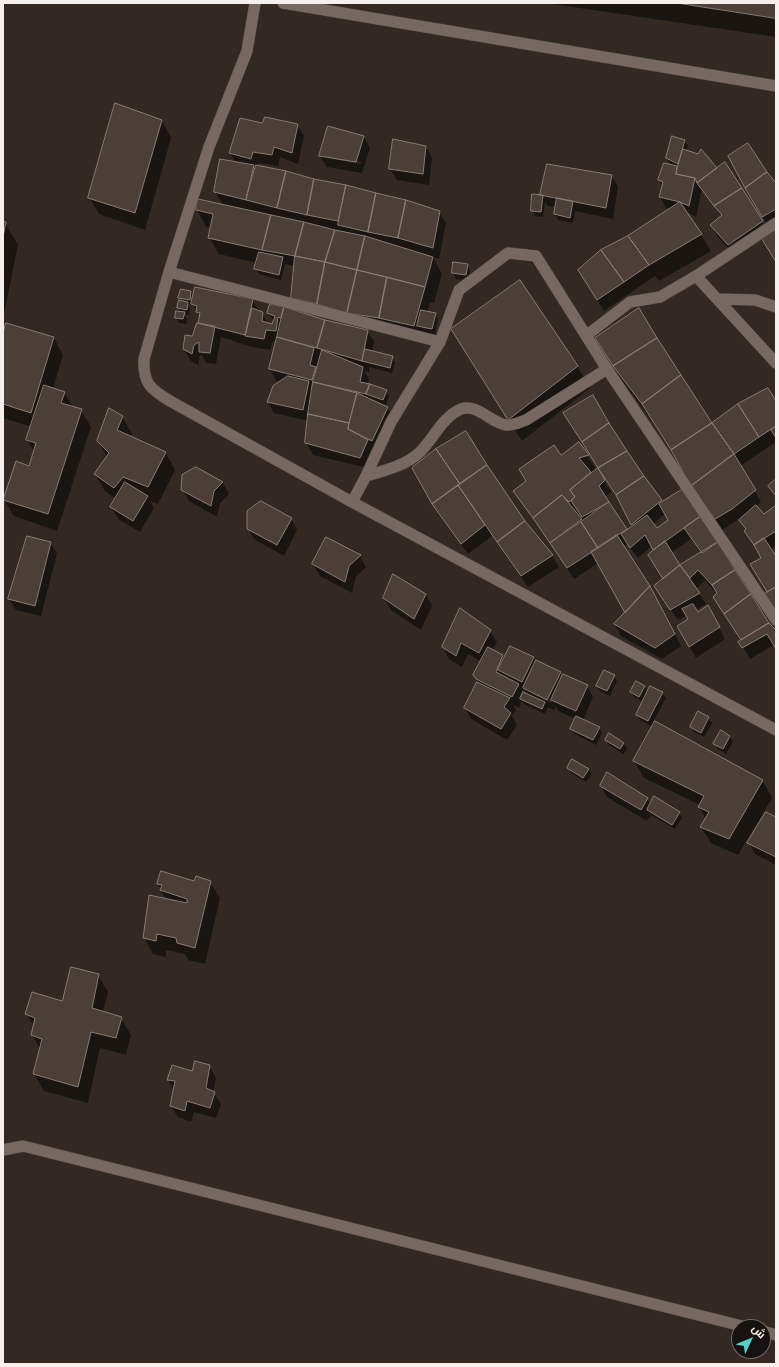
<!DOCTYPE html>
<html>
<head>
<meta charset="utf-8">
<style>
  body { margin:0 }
  #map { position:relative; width:779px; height:1367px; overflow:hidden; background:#332822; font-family:Quicksand,Cairo,sans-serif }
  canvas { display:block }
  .frame { position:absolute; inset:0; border:4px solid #f7efeb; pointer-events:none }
  .north { position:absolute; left:731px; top:1319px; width:40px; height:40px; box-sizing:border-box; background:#17120f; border:1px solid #716a67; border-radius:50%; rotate:46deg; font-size:11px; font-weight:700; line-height:16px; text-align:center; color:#f7efeb }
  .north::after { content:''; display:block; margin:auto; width:14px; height:18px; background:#55cec5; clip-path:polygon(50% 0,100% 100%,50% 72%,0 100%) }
</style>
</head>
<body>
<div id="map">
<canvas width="779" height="1367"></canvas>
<div class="frame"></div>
<div class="north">ش</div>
</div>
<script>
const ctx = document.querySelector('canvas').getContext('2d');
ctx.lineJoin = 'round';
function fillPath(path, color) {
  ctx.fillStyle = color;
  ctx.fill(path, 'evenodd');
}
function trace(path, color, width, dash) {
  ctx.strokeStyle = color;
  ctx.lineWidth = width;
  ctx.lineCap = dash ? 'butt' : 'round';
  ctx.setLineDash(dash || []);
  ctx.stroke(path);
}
const shadow = new Path2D(`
  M546 3H776V37Z
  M162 121 171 138 145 230 99 214 89 197Z
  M263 124 297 125 304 136 298 164 280 157 278 166 259 163 258 167 406 201 439 212 446 223 439 259 433 257 442 274 434 303 430 302 427 312 435 314 438 319 435 334 354 324 292 298 295 266 285 264 281 280 259 274 255 269 257 263 219 254 209 237 211 228 206 227 197 210 223 205 215 192 236 163 230 153Z
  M364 137 370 148 362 173 327 167 320 156ZM328 156 361 162V164L328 158Z
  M685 141 688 146 686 151 717 169 725 163 768 232 776 261 762 237 735 256 718 237 711 226 722 217 702 189 696 217 686 212 711 251 659 281 655 276 604 311 586 281 629 237 671 209 666 208 660 197 663 187 659 180 675 166 670 163 667 158Z
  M748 144 776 184V223L769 228 729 156Z
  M426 147 432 158 429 185 397 180 390 169Z
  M612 176 618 187 613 219 575 211 573 223 558 220 555 214 556 207 548 206 545 202 543 217 535 216 532 210 542 196 541 194Z
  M3 222 5 223 18 245 3 318Z
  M453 263 467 265 470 270 469 280 456 279 453 273Z
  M190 292 194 298 252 300 269 324 273 326 274 322 268 313 271 305 367 331 374 342 372 352 392 357 395 363 392 373 369 367V372L364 371 369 379 367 385 386 391 389 396 386 405 376 403 387 408 394 419 378 452 372 448 374 452 367 468 313 455 306 443 309 421 274 413 268 402 281 382 276 381 270 369 277 342 273 341 270 350 252 347 221 337 216 364 206 363 202 355 200 356 198 365 191 361 184 349 193 337 200 316 193 305 188 304 190 309 189 315 184 314 187 319 186 324 179 323 176 318 181 313 178 308 182 302 179 297Z
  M3 337 54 338 63 355 53 389 64 392 73 407 81 410 91 427 57 531 14 516 4 500 29 467 34 452 27 439 32 427 3 418Z
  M603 350 711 424 776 403V442L740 466 761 502 756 506 764 516 776 506V545L771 550 776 558V614L768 593 752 564 762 558 739 519 722 530 699 497 653 422 624 383Z
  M465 351 577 366 590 388 522 441Z
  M122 417 132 434 130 437 166 453 175 470 158 504 150 501 154 508 140 532 118 519 111 507 116 499 105 491 95 474 107 457 98 441Z
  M609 425 663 503 683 490 776 633V647L774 645 750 659 740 642 742 641 720 608 717 594 705 580 696 589 706 604 696 610 698 613 714 618 725 639 696 658 678 626 689 619 687 615 678 620 655 587 664 580 652 546 638 558 627 544 623 547 656 599 681 646 662 659 621 636 615 625 626 613 598 563 574 579 515 491 579 444 611 492 605 497 627 531 633 526 620 500ZM665 514 669 520 657 530 653 524ZM691 539 702 554 680 567 671 553Z
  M486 466 524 521 552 556 559 567 528 587 492 536 468 554 440 516 413 468Z
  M196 468 223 483 229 494 220 503 217 517 189 501 182 489Z
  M291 518 297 530 284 556 255 540 248 529Z
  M51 543 57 554 41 616 16 610 9 599Z
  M360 556 366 567 356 577 352 593 320 576 313 564Z
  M393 575 426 595 432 606 421 630 391 610 384 598Z
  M490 631 497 642 492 650 503 655 505 659 533 658 536 663 560 673 562 677 587 686 593 697 583 720 599 728 602 733 596 745 575 734 572 729 576 719 558 711 556 706 554 710 548 707 545 714 524 704 522 701 519 708 513 705 516 710 512 716 517 725 507 740 471 719 465 708 478 682 474 675 482 662 468 654 462 667 449 659 443 647ZM521 689 526 691 528 695 523 693ZM532 691 552 701 551 703 532 693Z
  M614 676 617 681 610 696 600 691 597 686Z
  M637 683 645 687 648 693H662L666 698 651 726 640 720 637 714 643 702 634 697 631 692Z
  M708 718 712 723 704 737 694 732 691 727Z
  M730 736 733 742 726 754 718 749 715 744Z
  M606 740 624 743 627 749 623 754 609 745Z
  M634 761 763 781 772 798 738 855 711 843 701 827 706 819 699 807 700 805 644 778Z
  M568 768 589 769 592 775 586 782 571 773Z
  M601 786 647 799 651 804 679 812 682 818 675 829 651 815 647 821 607 797Z
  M776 818V865L755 854 749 843Z
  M210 882 220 898 205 964 188 960 185 954 166 950V957L153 954 144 937 166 900 158 884Z
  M98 975 108 992 103 1012 121 1018 131 1035 126 1055 100 1048 88 1103 44 1091 34 1074 40 1049 32 1034 34 1027 27 1014 63 1003Z
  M209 1066 216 1078 213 1092 221 1104 216 1118 194 1112 191 1122 178 1117 171 1106 174 1091 168 1080Z`);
const building = new Path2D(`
  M677 3H776V18Z
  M115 103 162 120 135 213 88 198Z
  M265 117 298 124 292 153 274 147 272 155 253 152 251 159 229 153 240 118 262 123Z
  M328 126 364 136 356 162 319 156Z
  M672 136 685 140 678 164 666 158Z
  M393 139 426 146 423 174 389 169Z
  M748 143 767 172 745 188 728 156Z
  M683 149 698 154 701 149 717 168 697 183 695 178 676 174Z
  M220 159 254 165 246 200 214 192Z
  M725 162 742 188 714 206 697 183Z
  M664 163 677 166 676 174 695 178 689 206 680 202 659 197 663 182 658 180Z
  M547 164 612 175 606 208 540 195Z
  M256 165 286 171 277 208 246 200Z
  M286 171 314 179 307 215 277 208Z
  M767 172 776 183V209L762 217 745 188Z
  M314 179 346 185 338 221 307 215Z
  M346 185 376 193 368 232 338 225Z
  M742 188 763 221 728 245 710 225 722 215 714 206Z
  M376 193 406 200 398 238 368 232Z
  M532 194 543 195 541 212 531 211Z
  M557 198 573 201 570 218 554 214Z
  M198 199 271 215 262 250 208 238 213 214 196 210Z
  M406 200 440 211 433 248 398 238Z
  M680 202 702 234 649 265 628 236Z
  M271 215 304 222 295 256 262 250Z
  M3 221 6 222 3 237Z
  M304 222 335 230 325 262 295 256Z
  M776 226V262L760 236Z
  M335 230 365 236 357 270 325 262Z
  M365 236 433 257 425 287 357 270Z
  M628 236 649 265 624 282 601 250Z
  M601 250 624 282 597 300 578 270Z
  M259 252 283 257 279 275 254 269Z
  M295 256 325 262 317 304 291 298Z
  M325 262 357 270 347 313 317 304Z
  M453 262 468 264 466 275 452 273Z
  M357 270 387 277 379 318 347 313Z
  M387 277 425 287 414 326 379 318Z
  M520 280 578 366 508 420 451 329Z
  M195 287 253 299 245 335 198 323 200 313 196 312 197 306 191 304Z
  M181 289 191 291 190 300 178 298Z
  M179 300 188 302 187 310 177 308Z
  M270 304 284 307 281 318 278 317 276 331 266 330 264 339 245 336 252 308 263 312 262 321 272 324 275 316 267 313Z
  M284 307 325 320 317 348 277 337Z
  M639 308 657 338 613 366 595 338Z
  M421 310 436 313 432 329 417 326Z
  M176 311 185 312 183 319 175 318Z
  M325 320 368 330 362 361 317 348Z
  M6 323 54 337 31 413 3 404V334Z
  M197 323 215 326 210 353 199 352V342L194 345 192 354 183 349 185 335 192 336Z
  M277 337 314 348 310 365 316 367 312 380 269 369Z
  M657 338 681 375 642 404 613 366Z
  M365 349 393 356 390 368 362 361Z
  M322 350 363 367 360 382 370 384 366 394 313 382Z
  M681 375 712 423 671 450 642 404Z
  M288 376 309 381 303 410 267 402 273 386Z
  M313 382 357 393 349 423 308 414Z
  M370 384 387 390 383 400 366 394Z
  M44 385 65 392 61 403 82 409 48 514 3 500 16 461 29 466 36 443 26 440Z
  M768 388 776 401V426L759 437 738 404Z
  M357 393 388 407 372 441 348 429Z
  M593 395 609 423 582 442 563 413Z
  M738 404 759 437 734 454 712 423Z
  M109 408 123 416 117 430 166 452 148 487 123 477 114 488 94 474 109 453 97 441Z
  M308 414 349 423 348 429 368 440 360 458 305 443Z
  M609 423 627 451 598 468 582 442Z
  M712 423 734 454 691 486 671 450Z
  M776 426V438L771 430Z
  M466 431 487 465 460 484 436 449Z
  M579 442 589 455 579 458 591 472 570 490 575 497 569 502 562 495 533 518 513 491 526 481 519 469 554 445 561 455Z
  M436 449 460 484 432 504 412 468Z
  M627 451 644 476 616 495 598 468Z
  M734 454 756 490 732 509 715 519 691 486Z
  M487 465 525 521 497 542 458 485Z
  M196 467 223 482 214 491 211 506 181 490 182 475Z
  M598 468 605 480 599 486 609 502 582 517 571 501 575 497 570 490Z
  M644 476 662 500 631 525 616 495Z
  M776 479V496L768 486Z
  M125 482 148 496 133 521 110 507Z
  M458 485 485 525 461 544 432 504Z
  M683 489 701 516 653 550 645 535 630 548 621 534 647 515 657 528 668 520 659 504Z
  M562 495 582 519 550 543 533 518Z
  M261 501 292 518 277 545 247 529V511Z
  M609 502 627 529 598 548 581 522Z
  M756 505 764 514 776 505V531L754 545 744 531 746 529 739 520Z
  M701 516 718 542 702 553 684 528Z
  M525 521 553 555 521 576 497 542Z
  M581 522 598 548 567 568 550 543Z
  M617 535 650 586 625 613 591 552Z
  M27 536 51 542 35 606 8 599Z
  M326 537 361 555 349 566 345 582 312 564Z
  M764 538 776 556V587L767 592 750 564 761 558 754 545Z
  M665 541 680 565 663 579 648 555Z
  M718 542 735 570 712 585 698 570 690 578 680 565Z
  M680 565 700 593 670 610 654 586Z
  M735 570 751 594 724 614 713 597 717 593 712 585Z
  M393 574 426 594 414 619 383 598Z
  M650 586 675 634 655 648 614 624Z
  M776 587V614L763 595Z
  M751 594 769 623 741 640 724 614Z
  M693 604 698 612 708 605 720 627 689 647 677 626 688 619 682 609Z
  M460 608 491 630 479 653 461 643 456 656 442 647Z
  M769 623 776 630V649L767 634 742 648 738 642Z
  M510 646 534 657 522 682 498 670Z
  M488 647 503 655 496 672 519 684 512 697 476 679 473 675Z
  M536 660 561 672 547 700 523 688Z
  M604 670 615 675 607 691 596 686Z
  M563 674 588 685 576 711 551 700Z
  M636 681 645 686 639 697 630 692Z
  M477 682 510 698 504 707 511 713 501 729 464 708Z
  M650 686 663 692 648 721 636 715Z
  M523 692 545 702 542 709 520 699Z
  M698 711 709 717 701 733 690 727Z
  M576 716 600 727 593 740 570 729Z
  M655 721 763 780 729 839 700 827 709 812 698 807 704 796 633 761Z
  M721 730 730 736 723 749 713 744Z
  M609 733 624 743 620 749 605 740Z
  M572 759 589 769 583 778 567 768Z
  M607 772 648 798 641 810 600 786Z
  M654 796 680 812 672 825 647 810Z
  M766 812 776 817V857L747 843Z
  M161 871 194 881 196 876 211 881 195 948 177 943 176 938 157 934 156 941 143 938 149 895 187 903V899L160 890 162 885 157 884Z
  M71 967 99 974 92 1008 122 1017 116 1038 91 1032 78 1087 33 1074 42 1039 31 1035 35 1018 25 1014 32 992 62 1001Z
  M195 1061 210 1065 206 1088 215 1092 210 1108 187 1101 185 1111 170 1106 175 1081 167 1080 172 1065 192 1071Z`);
const service = new Path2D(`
  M3 1150 23 1146 746 1327
  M763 1331 776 1335`);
const minor = new Path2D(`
  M255 3 247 51 209 147 169 272 144 359C143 383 150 389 170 401L352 502 776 730
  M283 3 776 86
  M169 272 440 342
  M696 276 776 363
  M718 299 755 300 776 307
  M587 335 630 302 660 297 696 276 776 223
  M366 476C383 471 405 466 419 453 433 440 442 417 461 409 477 403 491 423 506 425 513 426 520 422 526 420L607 369
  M352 502 366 476 391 422 440 342 459 290 508 253 536 256 607 369 776 620`);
fillPath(shadow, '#0007');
fillPath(building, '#4b3f38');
trace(building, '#897b73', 1);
trace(service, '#504641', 12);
trace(minor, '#504641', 12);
trace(service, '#776962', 11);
trace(minor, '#776962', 11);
</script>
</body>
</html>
